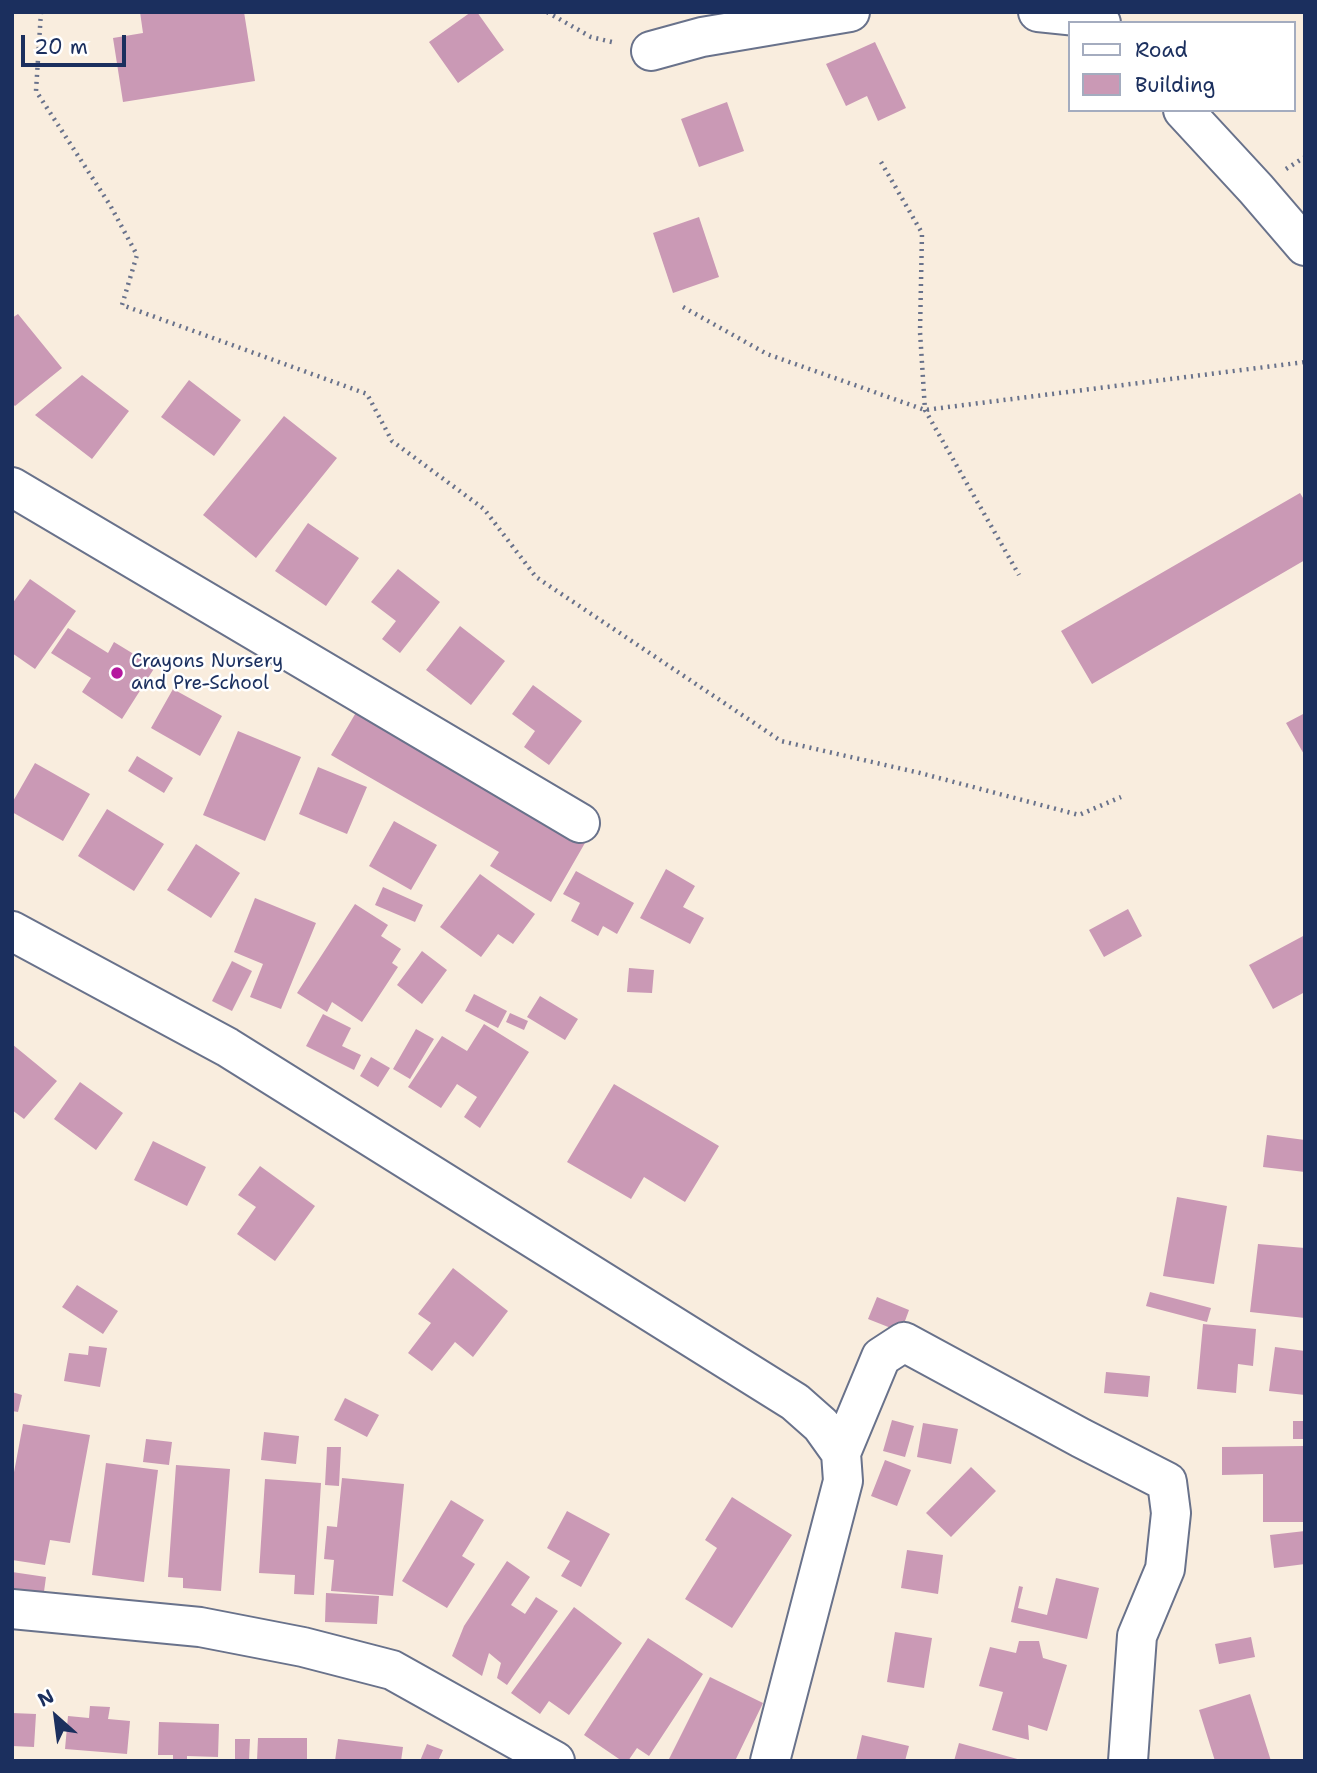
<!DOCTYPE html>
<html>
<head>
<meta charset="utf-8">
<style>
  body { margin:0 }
  #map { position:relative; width:1317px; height:1773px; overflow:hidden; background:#f9edde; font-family:"Shantell Sans",sans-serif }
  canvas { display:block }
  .frame { position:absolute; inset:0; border:14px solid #1b2f5e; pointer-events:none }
  .legend { position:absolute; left:1068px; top:21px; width:228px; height:91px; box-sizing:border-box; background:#fff; border:2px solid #a4acbf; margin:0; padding:9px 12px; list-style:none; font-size:21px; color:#1b2f5e }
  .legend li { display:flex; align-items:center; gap:14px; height:35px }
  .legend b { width:35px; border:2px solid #a4acbf }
  .north { position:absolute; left:21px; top:1682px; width:70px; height:70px; -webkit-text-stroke:5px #fff; paint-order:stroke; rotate:332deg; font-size:19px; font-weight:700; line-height:28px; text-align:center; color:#1b2f5e }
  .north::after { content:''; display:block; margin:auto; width:24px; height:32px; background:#1b2f5e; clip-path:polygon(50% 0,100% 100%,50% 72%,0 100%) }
  .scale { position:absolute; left:21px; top:35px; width:105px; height:32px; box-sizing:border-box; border:4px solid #1b2f5e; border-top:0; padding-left:9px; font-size:21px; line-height:24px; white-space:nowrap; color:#1b2f5e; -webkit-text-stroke:5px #fff; paint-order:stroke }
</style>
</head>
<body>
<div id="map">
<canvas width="1317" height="1773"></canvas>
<div class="frame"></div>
<ul class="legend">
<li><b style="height:9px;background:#fff"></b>Road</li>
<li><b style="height:19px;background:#ca99b5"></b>Building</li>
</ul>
<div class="north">N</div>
<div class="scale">20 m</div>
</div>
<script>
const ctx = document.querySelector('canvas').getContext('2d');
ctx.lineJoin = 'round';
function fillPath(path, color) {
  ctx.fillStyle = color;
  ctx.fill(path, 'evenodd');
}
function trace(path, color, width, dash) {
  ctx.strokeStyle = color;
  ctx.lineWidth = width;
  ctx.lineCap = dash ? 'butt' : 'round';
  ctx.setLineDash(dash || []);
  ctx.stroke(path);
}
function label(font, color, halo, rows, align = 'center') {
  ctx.font = font + ' "Shantell Sans",sans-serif';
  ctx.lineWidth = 5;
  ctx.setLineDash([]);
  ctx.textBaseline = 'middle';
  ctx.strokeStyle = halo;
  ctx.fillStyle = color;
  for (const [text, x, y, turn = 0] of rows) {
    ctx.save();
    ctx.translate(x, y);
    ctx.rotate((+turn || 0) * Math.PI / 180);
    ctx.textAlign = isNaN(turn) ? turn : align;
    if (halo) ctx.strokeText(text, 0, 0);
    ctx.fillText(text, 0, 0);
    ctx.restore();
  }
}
const building = new Path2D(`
  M140 12H244L255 81 123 102 113 38 143 33Z
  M471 12H477L504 50 458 83 429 42Z
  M875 42 906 108 878 121 867 96 846 106 826 64Z
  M727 102 744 151 699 167 681 119Z
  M699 217 719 277 673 293 653 233Z
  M18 314 62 368 15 406 12 403V318Z
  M82 375 129 411 92 459 35 415Z
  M189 380 241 420 214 456 161 417Z
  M284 416 337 458 256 558 203 515Z
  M1300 493 1305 501V560L1092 684 1061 631Z
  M308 523 359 558 326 606 275 571Z
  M398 569 440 602 400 653 382 639 396 621 371 602Z
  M30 579 76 611 35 669 12 653V604Z
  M460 626 505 661 471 705 426 670Z
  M68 628 108 653 114 642 155 667 122 719 82 692 91 678 51 653Z
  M533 685 582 721 549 765 524 747 535 731 512 714Z
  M173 689 222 716 200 756 151 728Z
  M361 704 589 836 551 902 490 866 499 852 331 755Z
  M1305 713V756L1286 723Z
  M238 731 301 757 265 841 203 815Z
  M137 756 173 778 164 793 128 771Z
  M35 763 90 794 63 841 12 812V803Z
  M318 767 367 787 347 834 299 814Z
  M107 809 164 844 134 891 78 856Z
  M394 821 437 845 411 890 369 866Z
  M196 844 240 873 211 918 167 890Z
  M666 869 695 886 683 907 704 918 690 944 640 918Z
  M576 871 634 903 617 934 603 926 598 936 571 921 580 903 563 894Z
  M480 874 535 914 513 944 498 934 481 957 440 927Z
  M383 887 423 905 415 922 375 905Z
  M255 898 316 923 281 1009 250 997 263 964 234 952Z
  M355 904 388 925 381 936 401 949 392 963 398 967 362 1022 332 1002 327 1012 297 993Z
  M1128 909 1142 936 1104 957 1089 930Z
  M1305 935V992L1273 1009 1249 965Z
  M422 951 447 970 422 1004 397 985Z
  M232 961 252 971 232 1011 212 1001Z
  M629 968 654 970 652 993 627 992Z
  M474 994 507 1011 498 1028 465 1011Z
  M540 996 578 1019 565 1040 527 1017Z
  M510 1013 528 1021 524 1030 506 1022Z
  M323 1014 351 1028 342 1046 361 1055 354 1070 306 1046Z
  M484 1024 529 1052 480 1128 464 1117 477 1097 457 1084 441 1108 408 1087 442 1036 467 1051Z
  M416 1029 434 1039 410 1079 393 1069Z
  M12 1044 57 1081 24 1119 12 1110Z
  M371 1057 390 1068 378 1087 360 1076Z
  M80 1082 123 1113 96 1150 54 1119Z
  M614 1084 719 1146 685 1202 644 1177 631 1199 567 1162Z
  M1267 1135 1305 1140V1172L1263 1167Z
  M153 1141 206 1167 187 1206 134 1180Z
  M260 1166 315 1206 275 1261 237 1234 256 1207 238 1195Z
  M1177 1197 1227 1206 1214 1284 1163 1276Z
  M1258 1244 1305 1248V1318L1250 1312Z
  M453 1268 508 1311 473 1357 455 1342 432 1371 408 1353 431 1323 418 1314Z
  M77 1285 118 1311 103 1334 62 1307Z
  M1150 1292 1211 1308 1207 1322 1146 1306Z
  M877 1297 909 1310 901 1332 868 1319Z
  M1203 1324 1256 1329 1253 1366 1238 1364 1236 1393 1197 1389Z
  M89 1346 107 1348 100 1387 64 1381 69 1353 88 1355Z
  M1275 1347 1305 1351V1395L1269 1391Z
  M1106 1372 1150 1376 1148 1397 1104 1393Z
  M12 1392 22 1395 18 1412 12 1411Z
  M345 1398 379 1415 367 1437 334 1420Z
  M892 1420 914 1426 905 1457 883 1451Z
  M1293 1421H1305V1439H1293Z
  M923 1423 958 1429 951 1464 917 1457Z
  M23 1424 90 1435 70 1543 50 1540 45 1565 12 1560V1483Z
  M264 1432 299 1436 296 1464 261 1460Z
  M146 1439 172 1442 169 1465 143 1462Z
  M1305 1446V1522H1263V1474L1222 1475V1447Z
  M327 1447H341L339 1486 325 1485Z
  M885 1460 911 1470 897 1506 871 1496Z
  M106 1463 158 1470 144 1582 92 1575Z
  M176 1465 230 1469 221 1591 183 1588V1578L168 1577Z
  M971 1467 996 1491 951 1537 926 1513Z
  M342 1478 404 1484 393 1596 331 1591 334 1560 324 1559 327 1526 337 1527Z
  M265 1479 321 1483 314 1595 294 1594 295 1575 259 1573Z
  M732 1497 792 1535 732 1628 685 1599 717 1548 705 1540Z
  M451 1500 484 1520 462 1556 475 1564 447 1608 402 1581Z
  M567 1511 610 1534 581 1587 561 1576 570 1561 547 1548Z
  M1305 1531V1564L1274 1568 1270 1535Z
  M907 1550 943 1555 938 1594 901 1588Z
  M507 1561 530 1577 511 1605 525 1614 536 1597 558 1611 507 1685 497 1678 501 1663 489 1653 482 1676 452 1656 464 1626Z
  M12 1572 46 1577 43 1599 12 1594Z
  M1056 1578 1099 1588 1087 1639 1011 1622 1019 1586 1023 1587 1018 1608 1047 1615Z
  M326 1593 379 1596 377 1624 325 1622Z
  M574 1607 622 1643 569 1715 549 1701 540 1714 511 1693Z
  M895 1632 932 1638 924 1688 887 1682Z
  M1251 1637 1255 1657 1219 1664 1215 1644Z
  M648 1638 703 1674 649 1756 637 1748 628 1761H622L584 1735Z
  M1019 1641H1039L1043 1658 1067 1665 1047 1731 1028 1725 1029 1740 992 1730 1003 1692 979 1686 990 1647 1016 1653Z
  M710 1677 763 1703 735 1761H668Z
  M1250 1694 1271 1761H1215L1199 1710Z
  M90 1706 110 1707 108 1719 130 1721 127 1754 65 1749 68 1716 89 1718Z
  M12 1713 36 1714 34 1747 12 1746Z
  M159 1722 219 1724 218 1757 187 1756V1761H173V1755H158Z
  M862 1735 909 1746 905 1761H856Z
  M258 1738H307V1761H257Z
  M235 1739H250L249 1761H235Z
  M338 1739 403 1747 401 1761H335Z
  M959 1743 1021 1760V1761H954Z
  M427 1744 443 1750 438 1761H420Z`);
const path = new Path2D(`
  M41 12 36 91 110 205 137 255 122 305 367 394 392 441 484 509 536 577 781 741 920 773 1079 815 1121 797
  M547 12 591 37 616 43
  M881 162 922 233 920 332 925 410 1019 575
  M1286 169 1305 157
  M683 307 767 354 925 410 1305 362`);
const minor = new Path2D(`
  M1038 12 1096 18 1101 23
  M651 51 702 37 850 12
  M1183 110 1256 189 1305 246
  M12 487 580 823
  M12 931 227 1047 795 1402 821 1425 841 1453 843 1481 770 1761
  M841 1453 881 1357 904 1342 1081 1438 1167 1482 1171 1513 1165 1569 1137 1636 1128 1761
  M12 1609 200 1627 303 1647 392 1670 555 1761`);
const markers = [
  [117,673,7,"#b5179e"]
];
const poiNames = [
  ["Crayons Nursery",131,662],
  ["and Pre-School",131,684]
];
fillPath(building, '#ca99b5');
trace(minor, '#69728b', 42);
trace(path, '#69728b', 4.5, [2, 5]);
trace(minor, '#fff', 38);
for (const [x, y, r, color] of markers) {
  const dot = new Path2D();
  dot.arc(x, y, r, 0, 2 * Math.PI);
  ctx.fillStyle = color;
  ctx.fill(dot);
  trace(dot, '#fff', 2.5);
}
label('19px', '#1b2f5e', '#fff', poiNames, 'left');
</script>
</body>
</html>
